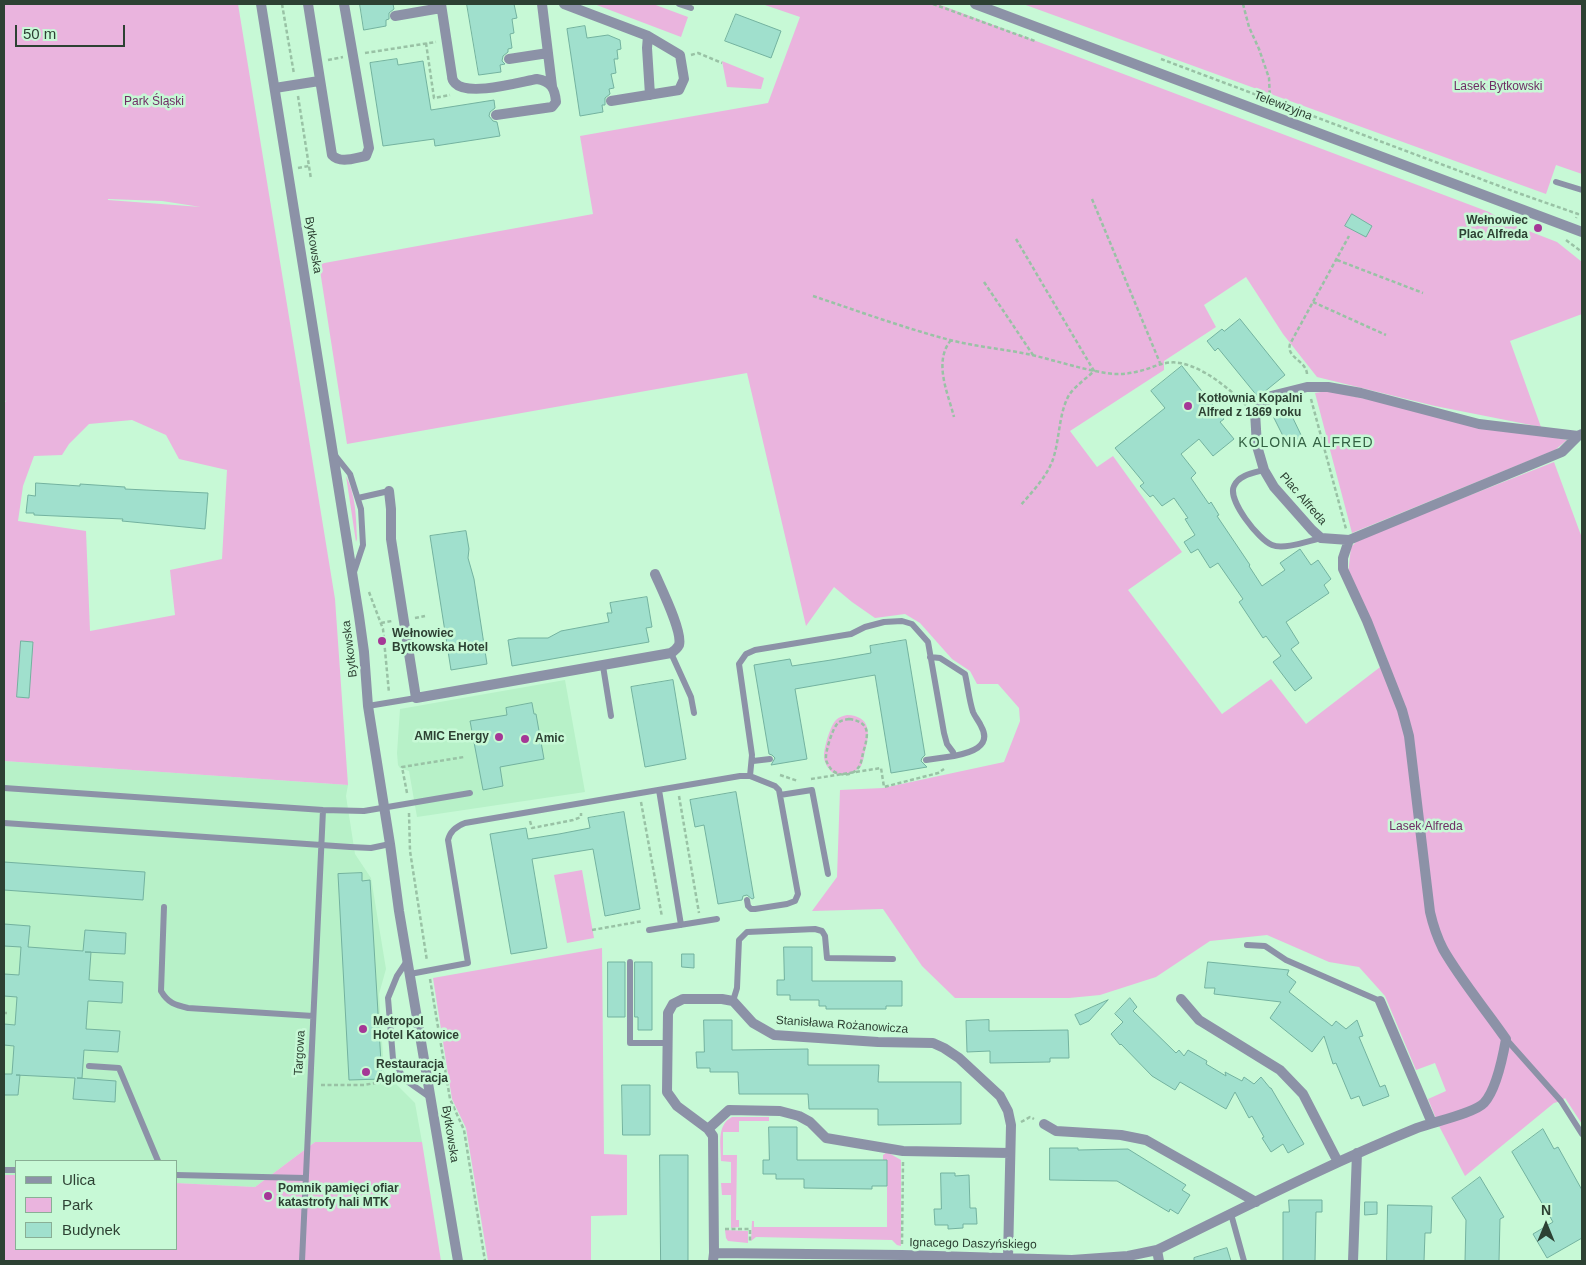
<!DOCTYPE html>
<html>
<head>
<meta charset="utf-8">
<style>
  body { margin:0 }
  #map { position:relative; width:1586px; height:1265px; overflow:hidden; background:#c7f9d6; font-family:Arial,sans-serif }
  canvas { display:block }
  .frame { position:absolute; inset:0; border:5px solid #2d4133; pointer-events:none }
  .legend { position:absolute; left:15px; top:1160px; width:162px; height:90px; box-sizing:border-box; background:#c7f9d6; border:1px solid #89af95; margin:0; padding:6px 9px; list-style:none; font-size:15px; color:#2d4133 }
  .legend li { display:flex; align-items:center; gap:10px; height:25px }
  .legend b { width:25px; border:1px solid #89af95 }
  .north { position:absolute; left:1521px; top:1200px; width:50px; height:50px; -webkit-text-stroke:4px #c7f9d6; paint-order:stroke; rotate:0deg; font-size:14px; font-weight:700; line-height:20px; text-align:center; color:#2d4133 }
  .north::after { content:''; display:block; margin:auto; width:18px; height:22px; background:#2d4133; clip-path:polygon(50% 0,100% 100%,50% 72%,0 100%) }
  .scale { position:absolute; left:15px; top:25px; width:110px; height:22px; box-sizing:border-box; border:2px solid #2d4133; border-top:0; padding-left:6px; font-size:15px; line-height:18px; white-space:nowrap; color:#2d4133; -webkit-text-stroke:4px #c7f9d6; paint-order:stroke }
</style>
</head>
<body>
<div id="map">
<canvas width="1586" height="1265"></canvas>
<div class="frame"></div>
<ul class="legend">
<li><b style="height:6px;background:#8c92a7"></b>Ulica</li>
<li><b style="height:14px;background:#eab4de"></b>Park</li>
<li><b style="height:14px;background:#a0e0cd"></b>Budynek</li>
</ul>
<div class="north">N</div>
<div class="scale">50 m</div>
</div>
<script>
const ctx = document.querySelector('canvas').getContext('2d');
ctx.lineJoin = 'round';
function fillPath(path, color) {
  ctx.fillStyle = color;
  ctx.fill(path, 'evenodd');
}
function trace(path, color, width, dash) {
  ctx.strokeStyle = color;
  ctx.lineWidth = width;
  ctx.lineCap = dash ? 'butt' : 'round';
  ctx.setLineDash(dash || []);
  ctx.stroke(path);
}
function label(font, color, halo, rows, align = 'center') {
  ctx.font = font + ' Arial,sans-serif';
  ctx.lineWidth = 5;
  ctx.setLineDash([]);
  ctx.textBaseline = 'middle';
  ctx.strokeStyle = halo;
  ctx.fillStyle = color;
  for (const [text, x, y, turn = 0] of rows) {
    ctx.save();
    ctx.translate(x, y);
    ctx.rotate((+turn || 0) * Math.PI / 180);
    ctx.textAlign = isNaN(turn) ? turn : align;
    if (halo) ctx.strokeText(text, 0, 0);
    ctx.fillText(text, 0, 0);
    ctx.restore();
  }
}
const built = new Path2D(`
  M565 680 585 792 417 817 409 771 400 768 398 765 397 753 400 709Z
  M4 761 348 785 346 796 355 854 371 878 386 969 379 994 384 1072 415 1103 422 1142H315L255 1187 176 1183V1161H16V1175H4Z`);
const green = new Path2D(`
  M4 4H238L335 599 348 785 4 761V403L7 400 4 402ZM108 199 162 201 201 207 108 200ZM132 420 166 435 179 459 227 470 222 559 170 570 175 615 90 631 86 531 18 521 23 486 34 456 62 455 69 444 89 424Z
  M594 4H653L688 17 681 37Z
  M762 4H938L1489 212 1508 223 1557 242 1582 262V314L1510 341 1541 427 1435 406 1317 377 1283 334 1246 277 1204 305 1216 327 1164 361V370L1070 431 1097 467 1113 456 1182 552 1128 590 1222 714 1271 679 1306 724 1388 661 1371 619 1348 574 1351 547 1359 539 1554 462 1582 538V1124L1565 1098 1561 1101 1554 1103 1465 1176 1439 1126 1428 1099 1446 1091 1435 1063 1416 1070 1385 996 1359 967 1329 962 1267 935 1210 941 1156 977 1100 995 1069 998H955L922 966 883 909 812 911 837 877 840 790 883 788 1004 762 1020 721 1019 708 998 684H977L970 671 952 659 920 623 905 614 875 618 852 602 834 587 806 626 747 373 347 444 319 264 593 214 580 136 768 103 800 17Z
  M1023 4H1582V174L1556 165 1546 194Z
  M722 61 764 78 761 89 727 87Z
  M1327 391 1567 440 1555 450 1352 533 1315 393Z
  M346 476C356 495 356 518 357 539L356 542Z
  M847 715C871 716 870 733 865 751 864 756 863 762 861 766 856 773 840 777 833 773 828 769 824 762 824 756 824 748 830 726 836 720 839 717 843 716 847 715Z
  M582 870 594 938 567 943 554 875Z
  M602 948 604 1154 627 1155V1215L591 1216V1261H488L466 1128 452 1099 433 978Z
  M732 1117H769V1121H739V1132H723V1155H737L736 1220H739V1227L731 1228V1195H722L721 1183H731V1162L721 1161C721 1146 716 1125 732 1117Z
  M315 1142H422L441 1261H4V1175H16V1249H176V1183L255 1187Z
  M887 1152 901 1160V1246L897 1245 892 1240 756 1237 751 1241 752 1221H754V1227H887V1161L883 1160V1155Z
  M725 1230 748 1231V1243L728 1241 726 1238Z`);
const building = new Path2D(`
  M360 4H393L394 9 389 13V19L386 20V26L364 30Z
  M467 4H514L517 18 512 19 514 33 510 34 512 48 508 49V52L503 56 502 61 505 64 500 65 501 72 479 75Z
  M736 14 781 31 771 58 725 41Z
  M585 26 587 38 608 35 620 40 621 49 617 50 618 59H614L616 73 611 74 614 88 609 89 610 94 605 98V105H602L603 112 580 116 567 29Z
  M397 59 398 65 423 61 431 110 494 100 495 108 490 112 489 116 493 121 497 122 500 136 435 146 434 139 383 146 370 63Z
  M1352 214 1372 226 1366 237 1345 226Z
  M1240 319 1285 375 1258 397 1218 348 1215 351 1207 341 1222 329 1224 331Z
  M1182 366 1224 419 1220 422 1234 439 1213 456 1199 439 1181 454 1196 473 1191 478 1209 504 1211 502 1219 515 1217 516 1250 565 1249 566 1262 586 1285 570 1280 563 1300 549 1311 565 1318 560 1331 579 1324 585 1329 593 1286 622 1299 643 1291 649 1312 678 1295 691 1273 662 1281 656 1266 636 1263 638 1239 602 1243 599 1218 563 1210 568 1198 549 1191 553 1184 542 1195 535 1185 519 1188 518 1174 498 1162 506 1153 495 1150 497 1140 486 1144 483 1115 448 1165 408 1151 391Z
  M1289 410 1302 437 1287 444 1274 418Z
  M36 483 80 486V484L125 487V489L208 493 205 529 122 521 123 519 34 515V513H26L28 495 35 496Z
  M466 531 469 549 468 558 474 579 487 664 451 670 430 536Z
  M647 597 652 627 646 628 649 642 512 666 508 640 518 638H548L561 631 609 622 607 613H612L610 603Z
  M906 640 925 755 922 758 921 761 927 767 891 773 875 675 795 689 807 759 771 765 775 758 772 755 769 754 754 665 790 659 792 666 831 660 871 653 870 646Z
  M21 641 33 642 29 698 17 697Z
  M673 680 686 759 645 767 631 687Z
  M532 703 534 714H536L544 759 500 767 503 786 483 790 470 721 507 715 506 708Z
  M736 792 754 898 752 899 747 895 743 896 742 900 718 904 704 825 695 827 690 800Z
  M624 812 640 909 605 916 593 849 532 859 547 948 511 954 490 834 526 828 528 839 559 834 590 828 588 818Z
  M4 862 145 872 143 900 4 890Z
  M362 873V881L370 880 382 1079 349 1080 338 874Z
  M4 924 30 926 28 947 83 951 85 930 126 933 125 954 85 952H91L89 980 123 982 122 1003 88 1001 86 1029 120 1031 118 1052 84 1050 82 1078H77L116 1081 115 1102 73 1099 75 1078 16 1075H20L18 1095H4V1074H12L14 1046 4 1045V1024L15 1025 17 997 4 996V974L19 975 21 947 4 946Z
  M784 947H812V981H902V1006H886V1009H826V1006H819V1000H790V995H777V980H784Z
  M682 954H694V968L682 967Z
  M608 962H625V1017H608Z
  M635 962H652V1030H638V1017H635Z
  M1208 962 1289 970 1287 975 1296 982 1289 992 1332 1026 1336 1021 1346 1029 1357 1020 1363 1036 1359 1037 1380 1087 1385 1085 1389 1096 1363 1106 1359 1096 1351 1099 1336 1063 1333 1064 1324 1036 1312 1052 1270 1018 1281 1002 1214 994 1215 988H1205Z
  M1130 998 1137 1007 1133 1011 1176 1053 1179 1050 1184 1056 1188 1050 1207 1061 1206 1064 1226 1076 1225 1072 1242 1081 1244 1077 1254 1084 1261 1077 1270 1088H1271L1304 1144 1288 1153 1283 1144 1271 1152 1262 1138 1264 1137 1252 1116 1249 1118 1235 1092 1226 1109 1180 1082 1175 1090 1152 1076 1121 1044 1120 1045 1111 1034 1123 1022 1115 1014Z
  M1108 1000 1089 1021 1080 1025 1075 1015Z
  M704 1020H732V1050L808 1049V1065H879L878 1082H961V1124L878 1125V1109H809L808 1094H739L738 1072H710V1068H697L696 1052H704Z
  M989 1020V1031L1068 1030 1069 1058H1050V1062L990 1063V1051L967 1052 966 1021Z
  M622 1085H650V1135H623Z
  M769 1127H797V1160H887V1186H872V1189L804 1188V1179H776V1174H763V1160H769Z
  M1543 1129 1554 1149 1558 1147 1582 1190V1238L1547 1258 1533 1234 1553 1222 1512 1152Z
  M1050 1148H1078V1150L1128 1149 1186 1185 1182 1190 1190 1195 1178 1214 1170 1209 1169 1212 1117 1181 1050 1180Z
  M660 1155H688V1261H661Z
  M941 1173H955V1176L969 1175 970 1208H976L977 1224H963V1228L948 1229V1225H935L934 1209H941Z
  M1480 1177 1504 1217 1500 1219 1499 1261H1465L1466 1220 1452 1198Z
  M1289 1200H1322V1212H1316L1315 1261H1283V1212H1289Z
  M1365 1202H1377V1214L1365 1215Z
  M1388 1205 1432 1206 1431 1233H1425L1424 1261H1387Z
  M1227 1248 1231 1261H1194V1258Z`);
const path = new Path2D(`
  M282 4 294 74
  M933 4 1035 41
  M1243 4 1249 27 1259 49 1269 78 1270 100
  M426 43 434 98 450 95
  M365 53 436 42
  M691 55 698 53 722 63
  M1161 59 1518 193 1578 214 1576 218
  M328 60 343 57
  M298 96 311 179
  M298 168 309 166
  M1092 199 1160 363
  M1016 239 1094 371C1087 378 1075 386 1069 395 1058 415 1060 441 1052 462 1045 479 1031 493 1020 506
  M1566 240 1582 252
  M1337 260 1423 293
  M984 282 1033 355
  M813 296C858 311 904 328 950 340 977 347 1005 349 1032 355 1057 361 1081 369 1106 373 1117 375 1128 374 1140 371 1153 368 1165 360 1180 363 1205 368 1228 388 1246 405
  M1313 302 1386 335
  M951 340C933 362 948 393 954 417
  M1307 374C1306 360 1286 358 1290 344L1349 236
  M1311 399 1346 529
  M369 592 383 629 389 693
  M415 618 425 616
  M381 623 392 621
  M849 719C872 722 868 736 863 753 862 758 861 765 858 768 852 777 837 776 831 769 829 766 826 762 826 759 825 752 833 727 838 723 841 720 845 720 849 719Z
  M780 775 798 781
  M811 779 881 768 884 787 938 773 944 769
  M407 793 402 767 464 757
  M679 796 699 913
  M641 802 662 917
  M409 813 410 851 427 961
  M530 821 532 828 573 820 581 817V813
  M592 930 643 921
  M430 979 450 1099 464 1130 485 1261
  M4 1013H7
  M321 1085H364L392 1080
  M1021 1122 1030 1117 1034 1119
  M725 1229H750V1243
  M902 1244 903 1162`);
const service = new Path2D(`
  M679 4 691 8
  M1556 182 1582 190
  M334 454 350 474 361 509 363 545 354 572
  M1264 470C1253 473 1239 475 1234 486 1227 500 1259 540 1272 545 1284 550 1308 541 1321 538
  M358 498 389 491
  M671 653 691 697 694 713
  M603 666 611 716
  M368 706 416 698
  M926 760 954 756
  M753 761 770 759
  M4 788 323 810 364 811 470 793
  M659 790 681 925
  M780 795 812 790 828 874
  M4 823 350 847 371 848 390 844
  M747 900 748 906 751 909H755L787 904 795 901 798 894 779 790 775 786 750 776
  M164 907 161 991C168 1003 175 1005 188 1008L313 1016
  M649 930 717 919
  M1247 945 1265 946 1286 960 1380 1001
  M407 961 397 976 388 998 393 1059 404 1079 431 1098
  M630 962V1043H667
  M410 974 468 963 448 840C450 831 457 826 465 823L740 776H750L752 755 739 664 746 654 755 650 851 634 865 627 884 622 902 621 912 624 928 642 944 733 947 744 953 752 954 756C969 753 993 747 981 726 979 721 975 717 973 712 969 700 968 687 965 674L940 658 930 657
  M733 1001 737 988 739 940 747 932 815 929 822 931 825 936 827 958 893 959
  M1506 1039 1561 1101 1582 1134
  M89 1066 119 1068 158 1161
  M4 1170H16
  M176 1175 305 1178
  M1231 1214 1244 1261
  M302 1261 323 810`);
const minor = new Path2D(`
  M308 4 332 155C340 164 355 158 366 156L369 148 344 4
  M441 4 452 76C452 79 453 81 455 83 468 97 520 82 537 79 551 81 555 89 556 102L552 107 496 115
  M542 4 552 86
  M564 4 648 36 680 55 684 79 679 90 611 101
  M395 16 441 8
  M648 36 647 48 650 95
  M509 59 548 53
  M275 88 319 81
  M1578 436 1562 452 1349 540 1321 538 1312 530 1274 487 1264 470 1257 446 1255 412 1271 396 1307 387H1328L1361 393 1479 424 1578 436 1582 434
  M389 491 391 509V539L416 698 671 653C674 651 677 649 679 645 683 632 661 588 655 574
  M1181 999 1199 1020 1280 1070 1303 1094 1338 1162
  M1380 1001 1432 1123
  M1044 1124 1056 1131 1121 1135 1146 1140 1256 1202
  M708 1129 729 1110 780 1111 799 1116 810 1122 826 1138 903 1151 1010 1153
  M1157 1250 1159 1261
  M714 1253 713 1136 708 1129 677 1106 667 1092 668 1013 673 1004 683 999H722L733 1001 753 1023 774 1035 878 1042 933 1043 944 1048 959 1058 1000 1096 1008 1111 1011 1125 1008 1258
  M713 1261 714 1253 902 1255 1072 1260 1128 1256 1157 1250C1243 1208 1328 1164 1417 1128 1433 1122 1475 1113 1484 1103 1496 1090 1503 1056 1506 1039 1486 1010 1460 979 1443 949 1437 937 1433 925 1430 912L1409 736 1402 710 1367 621 1343 569V558L1349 540
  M1353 1261 1357 1153`);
const tertiary = new Path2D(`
  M261 4 359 616 364 652 368 706 390 844 399 911 458 1261
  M975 4 1582 232`);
const markers = [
  [1538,228,5,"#a53796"],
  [1188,406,5,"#a53796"],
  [382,641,5,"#a53796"],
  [499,737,5,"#a53796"],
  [525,739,5,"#a53796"],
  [363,1029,5,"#a53796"],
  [366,1072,5,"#a53796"],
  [268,1196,5,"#a53796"]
];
const parkNames = [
  ["Lasek Bytkowski",1498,87],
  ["Park Śląski",154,102],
  ["Lasek Alfreda",1426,827]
];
const streetNames = [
  ["Telewizyjna",1283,106,21],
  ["Bytkowska",313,245,81],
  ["Plac Alfreda",1303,499,49],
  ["Bytkowska",350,649,-97],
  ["Stanisława Rożanowicza",842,1025,4],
  ["Targowa",300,1053,-87],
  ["Bytkowska",450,1134,81],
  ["Ignacego Daszyńskiego",973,1244,1]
];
const poiNames = [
  ["Wełnowiec",1528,221,"right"],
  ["Plac Alfreda",1528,235,"right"],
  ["Kotłownia Kopalni",1198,399],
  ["Alfred z 1869 roku",1198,413],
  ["Wełnowiec",392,634],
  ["Bytkowska Hotel",392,648],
  ["AMIC Energy",489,737,"right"],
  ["Amic",535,739],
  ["Metropol",373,1022],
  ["Hotel Katowice",373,1036],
  ["Restauracja",376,1065],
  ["Aglomeracja",376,1079],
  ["Pomnik pamięci ofiar",278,1189],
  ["katastrofy hali MTK",278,1203]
];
const neighbourhoodNames = [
  ["KOLONIA ALFRED",1306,443]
];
fillPath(built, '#b7f1c8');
fillPath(green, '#eab4de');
fillPath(building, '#a0e0cd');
trace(building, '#73b29f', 1);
trace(path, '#99c2a5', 2.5, [4, 2.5]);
trace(service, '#8c92a7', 6);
trace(minor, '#8c92a7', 10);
trace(tertiary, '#8c92a7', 10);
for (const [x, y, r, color] of markers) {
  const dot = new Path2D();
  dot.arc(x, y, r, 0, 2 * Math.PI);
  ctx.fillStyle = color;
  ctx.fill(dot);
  trace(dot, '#c7f9d6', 2);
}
label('12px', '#6f2d65', '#c7f9d6', parkNames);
label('12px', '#2d4133', '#c7f9d6', streetNames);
label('bold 12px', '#2d4133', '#c7f9d6', poiNames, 'left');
ctx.letterSpacing = '1px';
label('14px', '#346244', '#c7f9d6', neighbourhoodNames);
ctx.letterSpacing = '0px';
</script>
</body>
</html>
